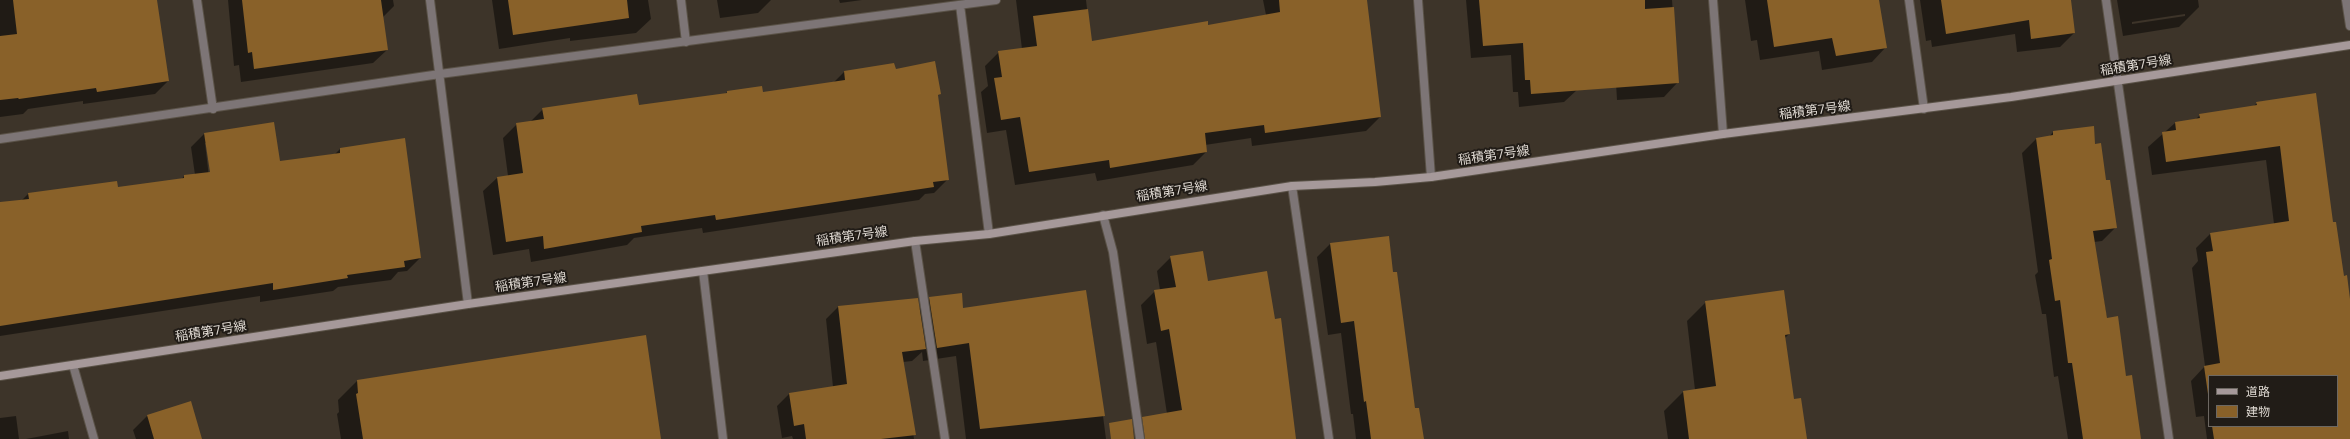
<!DOCTYPE html>
<html>
<head>
<meta charset="utf-8">
<style>
  body { margin:0 }
  #map { position:relative; width:2350px; height:439px; overflow:hidden; background:#3d3429; font-family:"DM Sans","Noto Sans JP",sans-serif }
  canvas { display:block }
  .legend { position:absolute; left:2208px; top:375px; width:130px; height:52px; box-sizing:border-box; background:#211c17; border:1px solid #6d6862; margin:0; padding:5px 7px; list-style:none; font-size:12px; color:#dfd9d2 }
  .legend li { display:flex; align-items:center; gap:8px; height:20px }
  .legend b { width:20px; border:1px solid #6d6862 }
</style>
</head>
<body>
<div id="map">
<canvas width="2350" height="439"></canvas>
<ul class="legend">
<li><b style="height:5px;background:#a6999a"></b>道路</li>
<li><b style="height:11px;background:#896129"></b>建物</li>
</ul>
</div>
<script>
const ctx = document.querySelector('canvas').getContext('2d');
ctx.lineJoin = 'round';
function fillPath(path, color) {
  ctx.fillStyle = color;
  ctx.fill(path, 'evenodd');
}
function trace(path, color, width, dash) {
  ctx.strokeStyle = color;
  ctx.lineWidth = width;
  ctx.lineCap = dash ? 'butt' : 'round';
  ctx.setLineDash(dash || []);
  ctx.stroke(path);
}
function label(font, color, halo, rows, align = 'center') {
  ctx.font = font + ' "DM Sans","Noto Sans JP",sans-serif';
  ctx.lineWidth = 4;
  ctx.setLineDash([]);
  ctx.textBaseline = 'middle';
  ctx.strokeStyle = halo;
  ctx.fillStyle = color;
  for (const [text, x, y, turn = 0] of rows) {
    ctx.save();
    ctx.translate(x, y);
    ctx.rotate((+turn || 0) * Math.PI / 180);
    ctx.textAlign = isNaN(turn) ? turn : align;
    if (halo) ctx.strokeText(text, 0, 0);
    ctx.fillText(text, 0, 0);
    ctx.restore();
  }
}
const shadow = new Path2D(`
  M0 0H156L168 81 155 94 83 104V101L28 109 23 114 0 117Z
  M228 0H393L394 6 382 18 387 50 373 63 241 82 239 65 234 66Z
  M492 0H648L651 19 636 33 570 41V38L499 49Z
  M717 0H771L758 13 720 18Z
  M839 0H862L840 3Z
  M1016 0H1086L1091 42 1207 26 1266 15 1263 0H1365L1380 117 1366 131 1252 146 1251 138 1205 145 1206 152 1193 165 1097 181 1095 173 1015 185 1006 130 987 133 981 92 988 86 985 66 999 52 1022 49Z
  M1466 0H1569L1577 90 1564 102 1519 107 1518 92H1513L1511 55 1471 58Z
  M1611 0H1672L1678 82 1664 97 1617 100Z
  M1745 0H1878L1886 47 1872 62 1822 70 1819 51 1760 60 1757 40 1751 41Z
  M1920 0H2070L2074 33 2060 47 2017 52 2015 34 1932 47 1931 40 1926 41Z
  M2117 0H2198L2199 7 2179 27 2123 36ZM2185 14V16L2132 24V22Z
  M895 70 940 94 937 96 948 179 934 193 925 194 919 200 703 233 702 228 634 238 627 245 531 262 529 249 493 255 483 191 497 178 508 176 503 138 517 124 530 122 543 109 638 106 725 94 727 92 762 93 833 83 844 72Z
  M2257 103 2332 223 2350 307V439H2207L2204 416 2196 417 2191 381 2205 366 2192 268 2198 261 2196 248 2210 234 2274 224 2266 160 2152 175 2148 147 2175 123 2195 120 2200 115 2253 107ZM2209 376H2337V426H2209Z
  M2053 132 2095 145 2105 181 2116 227 2102 241 2094 242 2107 319 2126 377 2138 439H2068L2058 376 2054 377 2046 314H2042L2035 275 2038 272 2022 153 2036 139 2049 137Z
  M204 134 280 163 335 154 340 149 420 258 407 271 398 272 391 280 338 287 333 291 260 302V296L0 336V204L21 201 28 194 117 188 181 180 184 176 195 175 191 147ZM205 143H207L211 176 209 177Z
  M1330 244 1392 273 1415 410 1423 439H1356L1353 414H1351L1341 333 1328 335 1317 257Z
  M1171 257 1207 282 1295 439H1149L1167 414 1156 342 1147 344 1141 305 1155 291 1160 290 1157 271Z
  M930 298 962 309 1091 323 1106 439H966L956 356 923 361 922 352 912 361 903 362 914 439H793L792 436 782 438 777 406 789 394 833 387 826 319 838 307 919 309Z
  M1706 302 1789 334 1785 338 1793 400 1806 439H1668L1664 411 1683 392 1695 390 1687 321Z
  M357 381 660 439H341L337 414 339 412 338 400Z
  M16 416 19 439H0V418Z
  M147 416 201 439H136L133 430Z
  M68 431 69 439H26Z`);
const building = new Path2D(`
  M13 0H157L169 81 97 92 96 88 19 99 18 98 0 100V36L17 34Z
  M242 0H381L388 50 254 69 252 52 248 53Z
  M508 0H627L629 18 513 35Z
  M1279 0H1367L1381 117 1265 133 1264 125 1205 133 1207 152 1110 168 1109 160 1029 172 1020 117 1001 120 994 78 1002 77 998 51 1037 46 1033 16 1088 9 1092 41 1208 21V25L1280 12Z
  M1479 0H1645V9L1674 7 1679 83 1531 94 1530 80H1525L1523 43 1483 46Z
  M1767 0H1879L1887 48 1836 56 1832 38 1774 47Z
  M1941 0H2071L2075 33 2031 39 2029 20 1946 34Z
  M935 61 941 94 938 95 949 180 933 182 934 187 716 220 715 215 641 226 642 232 544 249 543 236 506 242 497 177 523 173 516 123 544 119 542 108 637 94 639 105 727 93V91L762 86 763 92 845 80 844 71 894 63 896 69Z
  M2316 93 2333 222H2336L2344 276 2347 275 2350 299V439H2214L2212 426H2337V376H2209V401L2204 366 2220 363 2206 252 2213 251 2210 233 2289 221 2280 146 2166 162 2162 132 2176 130 2175 122 2200 118 2199 114 2257 105 2256 102Z
  M274 122 280 161 340 153V148L405 138 421 258 404 261 405 267 347 275 348 278 273 290V283L0 326V202L29 199 28 193 117 181 118 187 184 178V175L210 172 204 133Z
  M2094 126 2095 144 2101 143 2106 180H2110L2117 228 2093 231 2107 318 2118 316 2126 376 2132 375 2141 439H2083L2072 363H2068L2060 300 2055 301 2049 260 2052 259 2036 138 2053 135V131Z
  M1389 236 1393 272H1397L1415 408H1419L1424 439H1371L1366 401 1364 402 1354 321 1341 323 1330 243Z
  M1203 251 1208 281 1267 271 1275 319 1281 318 1296 439H1145L1142 417 1182 410 1169 329 1161 331 1154 290 1176 287 1170 256Z
  M1086 290 1105 416 980 429 969 343 937 348 929 297 962 293 963 308Z
  M1784 290 1790 334 1785 335 1794 399 1801 398 1807 439H1689L1683 391 1716 386 1705 301Z
  M918 298 926 349 902 352 916 435 881 439H806L804 424 794 426 789 393 847 384 838 306Z
  M646 335 661 439H363L356 394 358 393 357 380Z
  M191 401 202 439H154L147 415Z
  M1132 419 1134 439H1111L1109 423Z`);
const lane = new Path2D(`
  M703 271 723 439`);
const street = new Path2D(`
  M197 0 213 109
  M430 0 468 304
  M681 0 686 42
  M1418 0 1431 177
  M1713 0 1723 134
  M1909 0 1924 109
  M2106 0 2169 439
  M2346 0 2350 26
  M960 5 989 234
  M0 139 440 74 996 0
  M1292 186 1329 439
  M1103 215 1113 252 1140 439
  M915 241 945 439
  M73 365 94 439`);
const secondary = new Path2D(`
  M0 376 468 304 915 241 989 234 1292 186 1375 182 1431 177 1723 134 2011 97 2350 45`);
const streetNames = [
  ["稲積第7号線",2136,66,-9],
  ["稲積第7号線",1815,111,-7],
  ["稲積第7号線",1494,156,-8],
  ["稲積第7号線",1172,192,-9],
  ["稲積第7号線",852,237,-8],
  ["稲積第7号線",531,283,-8],
  ["稲積第7号線",211,332,-9]
];
fillPath(shadow, '#0007');
fillPath(building, '#896129');
trace(lane, '#5a5247', 10);
trace(street, '#5a5247', 10);
trace(secondary, '#5a5247', 10);
trace(lane, '#7d7576', 8);
trace(street, '#7d7576', 8);
trace(secondary, '#a6999a', 8);
label('13px', '#dfd9d2', '#211c17', streetNames);
</script>
</body>
</html>
